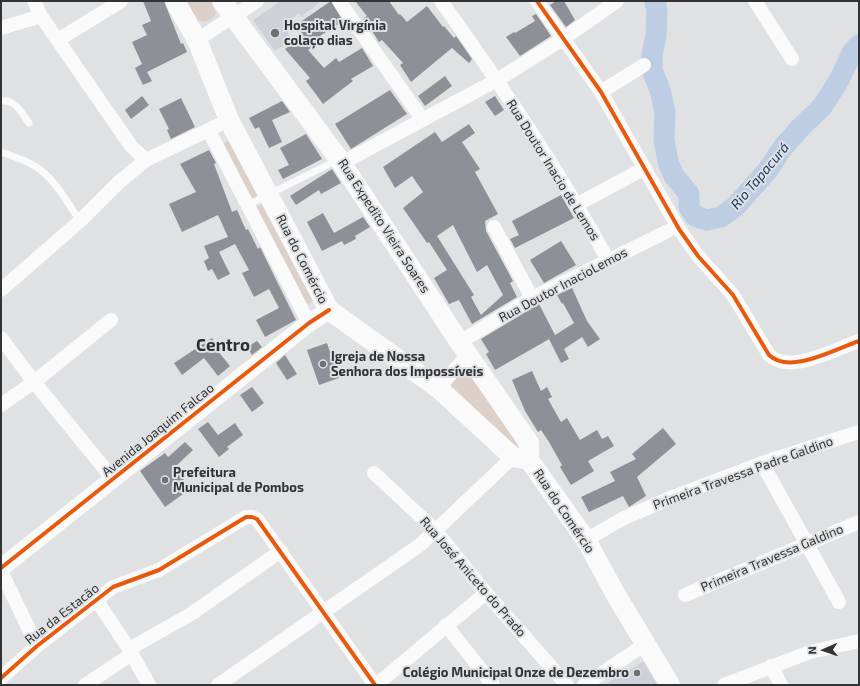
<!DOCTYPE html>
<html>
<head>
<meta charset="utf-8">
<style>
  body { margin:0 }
  #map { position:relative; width:860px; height:686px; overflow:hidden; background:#e0e1e3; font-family:"Exo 2",sans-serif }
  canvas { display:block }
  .frame { position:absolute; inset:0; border:2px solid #323334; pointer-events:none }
  .north { position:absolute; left:804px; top:630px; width:40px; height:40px; -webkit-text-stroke:3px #dfe1e4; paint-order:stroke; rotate:268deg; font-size:11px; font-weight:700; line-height:16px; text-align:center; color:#323334 }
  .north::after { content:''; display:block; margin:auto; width:14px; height:18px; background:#323334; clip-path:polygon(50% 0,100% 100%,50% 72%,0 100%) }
</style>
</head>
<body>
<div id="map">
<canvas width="860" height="686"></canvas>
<div class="frame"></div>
<div class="north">N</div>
</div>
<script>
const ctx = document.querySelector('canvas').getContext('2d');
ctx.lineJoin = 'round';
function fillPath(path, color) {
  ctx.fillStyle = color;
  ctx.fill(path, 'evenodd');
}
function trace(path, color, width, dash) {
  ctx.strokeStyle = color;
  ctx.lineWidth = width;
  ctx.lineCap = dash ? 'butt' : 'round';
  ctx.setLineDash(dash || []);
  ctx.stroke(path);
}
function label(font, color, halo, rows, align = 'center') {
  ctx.font = font + ' "Exo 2",sans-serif';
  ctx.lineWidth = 4;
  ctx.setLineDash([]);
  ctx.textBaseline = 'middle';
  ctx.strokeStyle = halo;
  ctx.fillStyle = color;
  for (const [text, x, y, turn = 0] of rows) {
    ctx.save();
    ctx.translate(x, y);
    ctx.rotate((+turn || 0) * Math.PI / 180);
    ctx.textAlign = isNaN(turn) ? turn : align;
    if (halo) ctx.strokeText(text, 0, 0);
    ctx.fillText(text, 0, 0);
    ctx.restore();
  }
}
const built = new Path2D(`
  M281 1H318L319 3 301 17 299 13 284 26 292 40 275 51 253 20Z
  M644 661 657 685H604Z`);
const green = new Path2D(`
  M186 1H212L216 12 214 17 206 22 196 20Z
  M234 137 264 192 250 200 221 145Z
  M267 201 317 299 305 305 255 208Z
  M467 368 518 445 514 446 451 386C451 380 461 370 467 368Z`);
const river = new Path2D(`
  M655 1 657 11 656 36 652 54V70L660 90 665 112 664 140 668 162 674 176 689 194V207L695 216 707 220 721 217 736 206 767 171 784 146 801 127 822 107 839 80 852 53 859 45`);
const building = new Path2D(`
  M143 1H164L181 44 183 43 187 52 147 72 152 81 143 85 135 68 142 64 132 42 147 35 142 25 151 21Z
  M331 1 343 21 320 36 323 40 308 50 324 68 336 58 339 62 362 48 373 66 351 79 353 81 323 104 306 81 310 78 285 49 304 36 296 25Z
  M355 1H389L399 15 400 14 407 22 427 6 443 27 444 26 454 38 456 36 472 59 469 63 452 48 411 82 400 65 403 63 382 40 379 42 364 18 367 16Z
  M556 1H564L575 20 566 27 550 5Z
  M536 14 551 36 520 56 506 37 514 32 515 33 535 21 532 16Z
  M445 76 452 86 425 106 418 96Z
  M390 90 407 114 351 149 335 124Z
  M142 96 149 105 131 119 125 110Z
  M495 96 504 110 495 116 485 102Z
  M181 98 195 127 171 139 167 130 169 129 159 109Z
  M282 101 290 112 272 120 282 142 269 148 259 127 255 129 249 118Z
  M469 124 475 133 462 142 480 169 475 172 498 214 485 221 486 231 513 281 510 283 517 297 472 324 459 300 449 304 434 278 447 270 429 242 427 243 403 208 423 192 412 176 395 188 383 167 435 132 442 142ZM453 225 477 272 487 265 503 295 481 315 471 297 474 295 437 236Z
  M306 134 322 159 283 179 278 170 289 165 280 148Z
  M209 150 216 163 214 164 232 212 237 210 246 230 248 229 258 249 260 247 296 320 265 337 256 320 279 308 269 289 254 297 242 273 249 270 235 244 219 252 230 274 218 280 212 269 208 271 204 261 209 258 204 246 228 237 218 215 182 232 169 204 196 192 180 164Z
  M332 169 341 183 321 194 319 190 296 205 290 196Z
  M561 195 574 218 515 248 510 239 519 235 512 221Z
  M323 213 334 233 363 217 370 227 355 236 356 239 344 245 342 241 322 251 307 222Z
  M561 241 576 265 544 283 530 260Z
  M572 288 587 321 600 339 588 347 582 337 564 349 569 359 561 363 549 339 551 338 495 370 486 354 489 352 481 339 539 304 555 335 574 323 563 303 562 304 557 295Z
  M212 338 219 349 217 350 230 366 218 376 204 358 182 375 174 363Z
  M257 341 262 347 252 355 247 347Z
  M327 343 339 378 319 385 307 350Z
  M285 355 297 374 287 380 276 363Z
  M532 371 541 391 547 387 552 397 548 399 561 422 567 418 580 440 597 430 602 439 608 436 614 446 588 461 594 471 571 485 560 467 562 465 549 442 541 430 538 432 525 411 512 380Z
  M252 387 264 403 252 412 240 395Z
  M208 422 218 435 235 423 243 435 227 447 229 449 219 457 198 429Z
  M663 428 676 444 637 477 646 496 629 507 623 496 589 512 581 497 615 481 610 472 636 459 632 454Z
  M185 442 193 450 175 467 190 489 165 507 140 471 165 453 168 457Z`);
const service = new Path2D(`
  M1 101C15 98 22 114 29 123
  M1 152C12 156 25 160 35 166 55 179 67 202 80 221
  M248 205 337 160`);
const minor = new Path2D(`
  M34 1 41 16 131 146 146 160
  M339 1 423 120
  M441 1C501 85 559 170 608 260
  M537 1 601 92 679 229 698 256 733 295 769 355C790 375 835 349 859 341
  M755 1 792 59
  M1 28 41 16
  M58 40 121 1
  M197 40 257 1
  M601 92 644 65
  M209 131 309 323
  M342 163 497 80 563 39 617 1
  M578 204 645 168
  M494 227 532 298
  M1 290 80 221 119 182 146 160 229 120
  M1 338 34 382 113 479
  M460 342 532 298 668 231
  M438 388 468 355
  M1 405 34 382 111 320
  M762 463 839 602
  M374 473 435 530 486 593 567 685
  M586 540 622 519 673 497 762 463 859 432
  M1 571 37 646
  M685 595 859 522
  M96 599 129 649 149 685
  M446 625 493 685
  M129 649 191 614 281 551
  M771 666 781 685
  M1 678 37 646 113 587 159 570 246 517H252L257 519 375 685
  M85 685 132 654
  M218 685 420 545 513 457
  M376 685 486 593
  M584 685 644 645
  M724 685 810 652 859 641`);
const tertiary = new Path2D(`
  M1 568 309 323 329 310`);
const secondary = new Path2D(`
  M175 1 197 40 229 120 329 310 438 388 513 457 529 460 586 540 616 595 670 685
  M222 1 339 159 468 355 529 443V460`);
const cycleway = new Path2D(`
  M537 1 601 92 679 229 698 256 733 295 769 355C790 375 835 349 859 341
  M1 568 309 323 329 310
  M1 678 37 646 113 587 159 570 246 517H252L257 519 375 685`);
const markers = [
  [275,33,5,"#6f7071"],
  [323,364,4,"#6f7071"],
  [165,480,4,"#6f7071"],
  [637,673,4,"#6f7071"]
];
const poiNames = [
  ["Hospital Virgínia",284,26],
  ["colaço dias",284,41],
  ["Igreja de Nossa",331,357],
  ["Senhora dos Impossíveis",331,372],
  ["Prefeitura",173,473],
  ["Municipal de Pombos",173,488],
  ["Colégio Municipal Onze de Dezembro",629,673,"right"]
];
const streetNames = [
  ["Rua Doutor Inacio de Lemos",553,170,58],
  ["Rua Expedito Vieira Soares",384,226,57],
  ["Rua do Comércio",302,259,63],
  ["Rua Doutor InacioLemos",563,285,-28],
  ["Avenida Joaquim Falcao",158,430,-39],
  ["Primeira Travessa Padre Galdino",743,473,-20],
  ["Rua do Comércio",564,511,56],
  ["Primeira Travessa Galdino",772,558,-23],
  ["Rua José Aniceto do Prado",473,577,49],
  ["Rua da Estacão",62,614,-38]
];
const waterNames = [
  ["Rio Tapacurá",760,176,-50]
];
const districtNames = [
  ["Centro",223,345]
];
fillPath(built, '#ced2d8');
fillPath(green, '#ddd0c9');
trace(river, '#bdcde4', 21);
fillPath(building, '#8d9197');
trace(service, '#fafafb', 7);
trace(minor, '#fafafb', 14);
trace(tertiary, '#fafafb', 18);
trace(secondary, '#fafafb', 20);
trace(cycleway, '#e8590c', 4);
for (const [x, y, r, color] of markers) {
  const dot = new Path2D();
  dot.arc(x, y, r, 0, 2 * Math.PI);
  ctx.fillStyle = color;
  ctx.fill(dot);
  trace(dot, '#dfe1e4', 1.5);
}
label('bold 13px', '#323334', '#dfe1e4', poiNames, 'left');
label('13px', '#323334', '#dfe1e4', streetNames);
label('italic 14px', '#1e3b65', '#dfe1e4', waterNames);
label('bold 17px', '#2c2e30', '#dfe1e4', districtNames);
</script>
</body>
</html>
